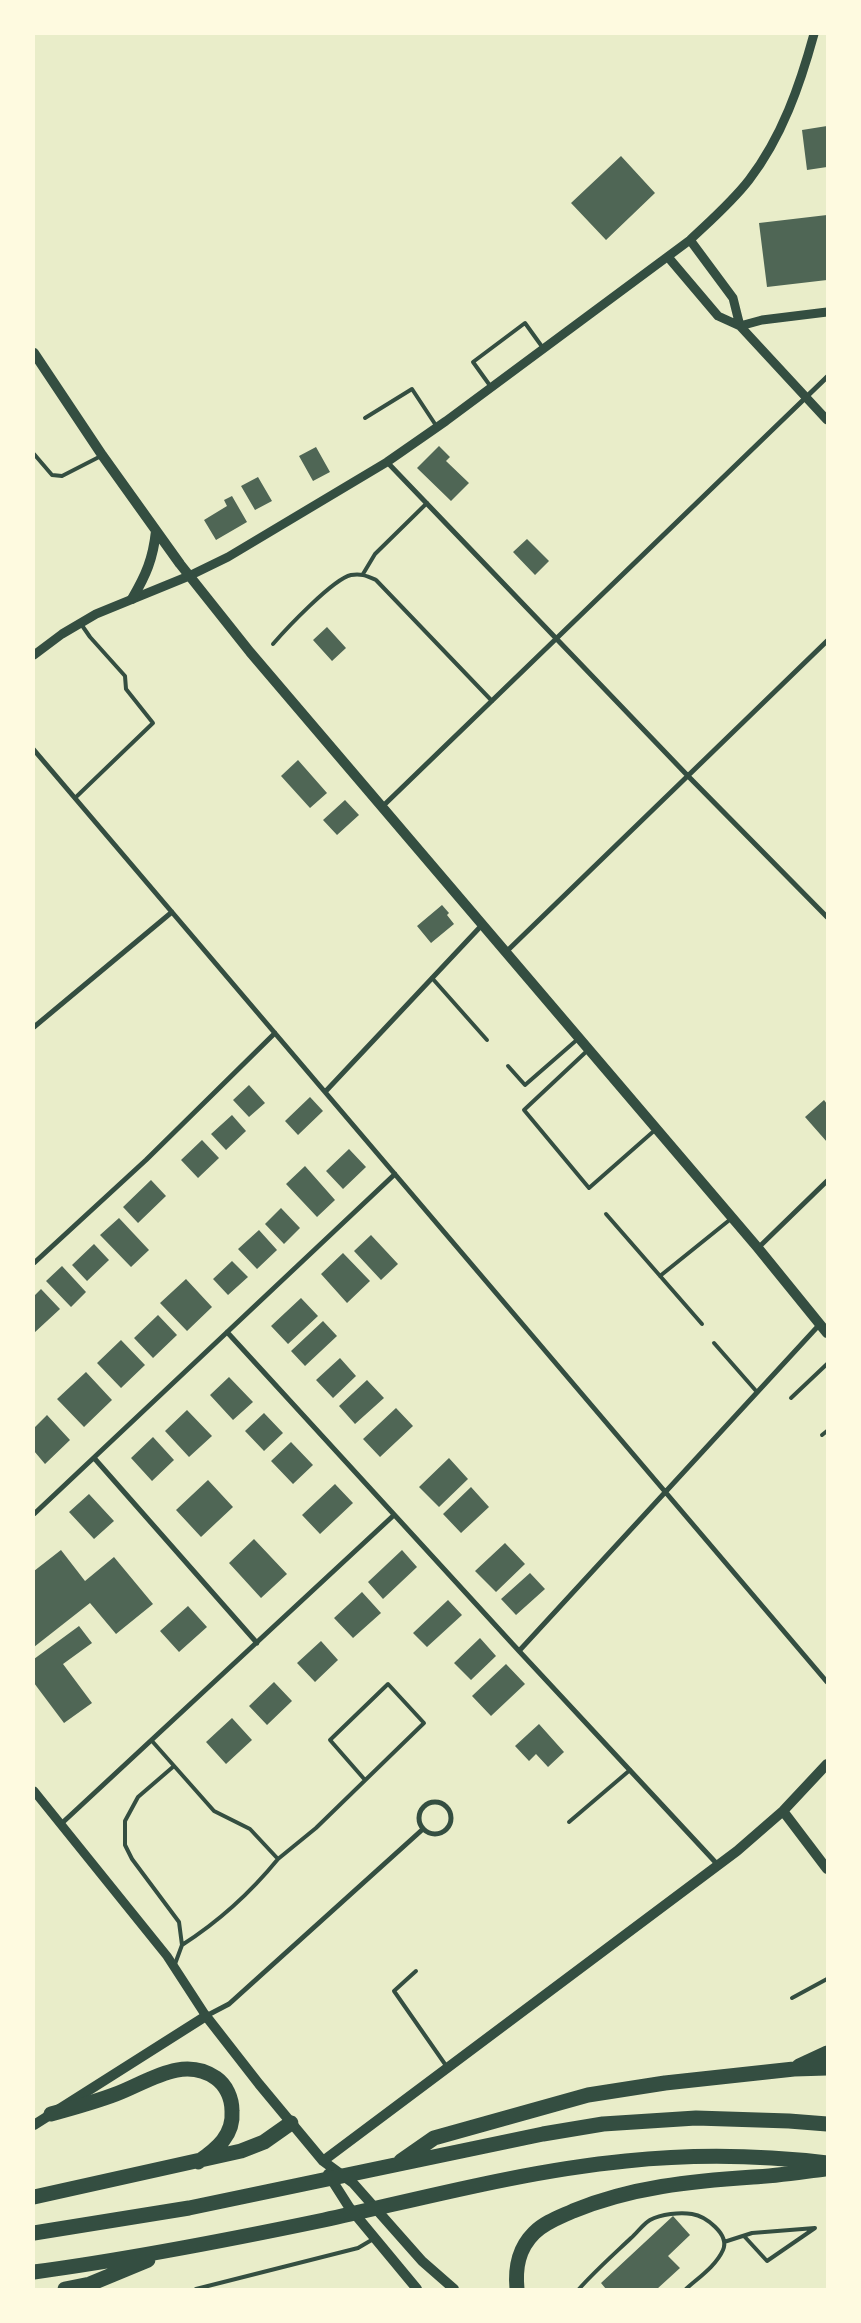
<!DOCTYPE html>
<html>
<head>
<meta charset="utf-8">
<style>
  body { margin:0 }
  #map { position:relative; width:861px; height:2323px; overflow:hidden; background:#e9edc9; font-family:"Titillium Web",sans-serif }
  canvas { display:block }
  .frame { position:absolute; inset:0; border:35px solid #fefae0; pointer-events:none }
</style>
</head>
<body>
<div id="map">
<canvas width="861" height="2323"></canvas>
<div class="frame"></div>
</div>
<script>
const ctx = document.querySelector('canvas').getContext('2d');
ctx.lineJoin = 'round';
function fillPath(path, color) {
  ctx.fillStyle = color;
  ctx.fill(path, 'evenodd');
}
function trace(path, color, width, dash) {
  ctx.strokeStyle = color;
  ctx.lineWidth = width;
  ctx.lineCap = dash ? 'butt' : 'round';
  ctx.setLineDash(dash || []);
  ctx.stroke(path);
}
const building = new Path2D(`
  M827 126V167L807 170 802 130Z
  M621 156 655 193 606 240 571 203Z
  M827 215V280L767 287 759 223Z
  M439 446 450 457 446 461 469 483 451 501 417 468Z
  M316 447 330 472 313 481 299 456Z
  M258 477 272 501 255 510 241 486Z
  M232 496 247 522 216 540 204 520 227 506 224 500Z
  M527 539 549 561 535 575 513 552Z
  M327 627 346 648 332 661 313 640Z
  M298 760 327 793 310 808 281 776Z
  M345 800 359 815 337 835 323 820Z
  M442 905 449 913 447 915 454 924 431 943 417 926Z
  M249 1085 265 1103 249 1117 233 1100Z
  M310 1097 323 1111 298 1135 285 1121Z
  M824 1100 827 1104V1142L805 1117Z
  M232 1115 246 1131 226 1150 211 1134Z
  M202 1140 219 1158 198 1178 181 1160Z
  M349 1149 366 1167 343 1189 326 1171Z
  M305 1166 335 1200 317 1217 286 1184Z
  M151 1180 166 1196 138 1223 123 1207Z
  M281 1208 300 1228 284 1244 265 1224Z
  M119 1218 149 1250 131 1267 100 1235Z
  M259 1230 277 1250 257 1269 238 1249Z
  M371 1235 398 1264 381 1280 354 1251Z
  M94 1244 109 1260 87 1281 72 1265Z
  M343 1253 370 1281 347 1303 321 1274Z
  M232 1261 248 1277 228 1295 213 1279Z
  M62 1266 86 1292 71 1307 46 1281Z
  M186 1279 212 1307 187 1331 160 1303Z
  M41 1289 60 1309 34 1333V1296Z
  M301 1298 318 1316 288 1344 271 1326Z
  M158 1315 177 1335 153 1358 134 1338Z
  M323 1321 337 1336 305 1366 291 1351Z
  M121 1340 145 1365 121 1388 97 1363Z
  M340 1358 356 1376 333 1398 316 1380Z
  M86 1372 112 1400 84 1427 57 1399Z
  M229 1377 253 1402 233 1420 210 1395Z
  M367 1380 384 1398 355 1424 339 1406Z
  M396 1408 413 1426 380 1457 363 1439Z
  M187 1410 212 1436 189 1457 165 1431Z
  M264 1413 283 1433 264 1451 245 1431Z
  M47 1415 70 1440 45 1464 34 1451V1428Z
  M153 1437 174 1460 152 1481 131 1458Z
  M291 1442 313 1465 293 1484 271 1461Z
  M449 1458 468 1479 439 1507 419 1487Z
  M208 1480 233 1507 201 1537 176 1510Z
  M335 1484 353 1503 320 1534 302 1515Z
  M471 1487 489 1507 461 1533 443 1514Z
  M89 1494 114 1521 94 1539 69 1512Z
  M254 1539 287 1574 261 1598 229 1563Z
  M505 1543 525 1564 496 1592 475 1571Z
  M61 1550 85 1581 114 1557 153 1604 116 1634 90 1603 34 1647V1571Z
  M402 1550 417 1567 383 1599 368 1582Z
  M530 1573 545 1589 516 1615 501 1599Z
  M362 1592 381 1613 353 1638 334 1618Z
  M448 1600 462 1615 427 1647 413 1633Z
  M188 1606 207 1627 179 1652 160 1631Z
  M79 1626 92 1643 63 1664 92 1703 64 1723 34 1683V1659Z
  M480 1638 496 1656 471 1680 454 1663Z
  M321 1641 338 1660 315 1682 297 1663Z
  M506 1664 525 1684 491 1716 472 1696Z
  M274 1682 292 1701 267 1725 249 1706Z
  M232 1718 252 1740 226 1764 206 1742Z
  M539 1724 564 1752 548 1767 536 1754 529 1761 515 1746Z
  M673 2216 690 2235 668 2256 680 2268 657 2289H606L601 2283Z`);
const service = new Path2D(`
  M491 387 473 362 525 323 543 348
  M365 418 412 389 437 427
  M34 454 52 475 62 476 101 456
  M363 574 375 554 427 503
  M273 644C286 629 333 579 351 575 361 573 367 576 376 580L492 701
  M75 798 153 723 126 689 125 676 90 637 81 624
  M432 978 487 1040
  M588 1050 524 1110 589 1188 655 1130
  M508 1066 525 1085 579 1038
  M606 1214 702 1324
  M660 1276 732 1218
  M714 1343 757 1392
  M791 1398 827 1364
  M822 1435 827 1431
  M152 1741 214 1811 250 1829 278 1859 316 1828 424 1723 388 1684 330 1740 365 1780
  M174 1766 138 1797 125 1821V1845L132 1859 179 1922 182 1945 175 1964
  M569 1822 630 1770
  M182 1945C218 1922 251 1892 278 1859
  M416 1971 394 1991 447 2067
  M792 1998 827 1979
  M724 2242 752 2233 815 2228 767 2261 744 2236
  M196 2289 358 2248 375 2238
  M579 2289C595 2271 613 2255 631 2238 637 2233 643 2224 650 2220 661 2214 680 2212 692 2214 705 2216 730 2234 723 2250 716 2266 698 2278 686 2289`);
const minor = new Path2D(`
  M387 462 688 776 827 917
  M34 750 827 1682
  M383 806 827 377
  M506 952 827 641
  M34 1027 172 912
  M325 1092 482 925
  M758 1248 827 1181
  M34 1263 146 1160 275 1033
  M227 1332 519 1651 718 1865
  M95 1459 257 1643
  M34 1514 395 1174
  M519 1651 820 1324
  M419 1818a16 16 0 1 1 32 0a16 16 0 1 1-32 0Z
  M61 1824 394 1515
  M206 2016 229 2004 423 1829`);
const tertiary = new Path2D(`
  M690 240 733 298 740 326
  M668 257 718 316 740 326 827 420
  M740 326 762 320 827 312
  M34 655 62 634 96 614 189 576 228 557 387 462 446 421 690 240C710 221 732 202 749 180 782 137 800 85 814 34
  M34 1791 167 1956 206 2016`);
const secondary = new Path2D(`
  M34 353 102 455 180 564 250 652 758 1248 827 1333
  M132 599C146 575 153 559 156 531
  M783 1811 827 1869
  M34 2125 206 2016 259 2084 323 2161 353 2183 422 2261 454 2289
  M323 2161 737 1851 783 1811 827 1764
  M328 2174 349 2207 417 2289`);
const motorway = new Path2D(`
  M799 2066 827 2053
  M51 2114C73 2108 95 2102 116 2094 148 2082 183 2055 216 2078 226 2085 232 2098 232 2111 234 2135 217 2149 198 2162
  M401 2161 434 2138 588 2095 665 2083 794 2069 827 2068
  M34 2197 241 2151 264 2142 291 2123
  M34 2233 189 2208 543 2134 603 2124 696 2118 789 2121 827 2124
  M34 2272C131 2259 228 2240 324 2220 424 2198 524 2171 626 2161 693 2154 760 2155 827 2163
  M65 2289 90 2284 148 2260
  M517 2289C515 2268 518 2249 534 2233 545 2222 560 2217 573 2211 631 2187 692 2181 753 2177 777 2176 801 2172 825 2169`);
fillPath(building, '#4f6655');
trace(service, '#344e41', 4);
trace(minor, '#344e41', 5);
trace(tertiary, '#344e41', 9);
trace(secondary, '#344e41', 10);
trace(motorway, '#344e41', 15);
</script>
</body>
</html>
